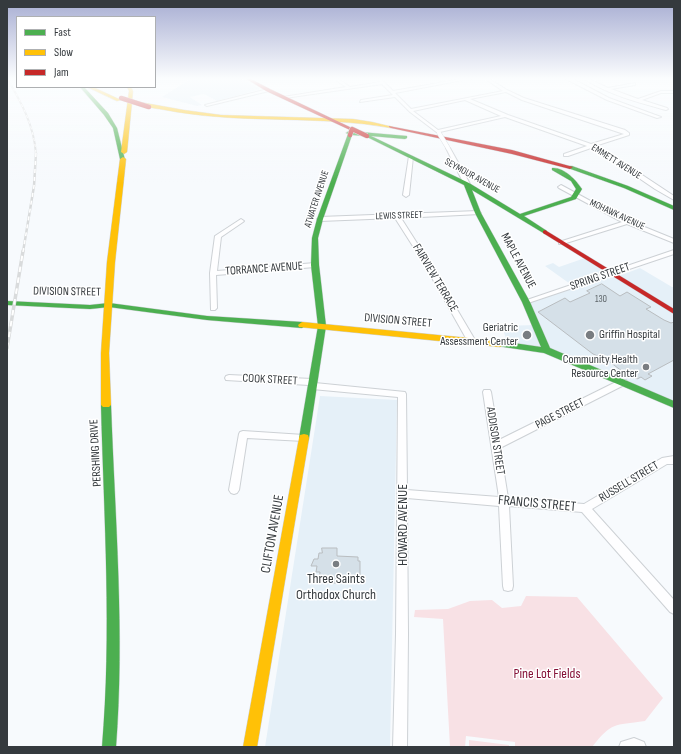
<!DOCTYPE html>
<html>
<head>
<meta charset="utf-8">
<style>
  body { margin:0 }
  #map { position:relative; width:681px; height:754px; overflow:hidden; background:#f7fafd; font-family:"Sofia Sans Condensed",sans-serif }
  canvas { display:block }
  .frame { position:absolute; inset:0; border:8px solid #353a3e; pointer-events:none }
  .legend { position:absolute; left:16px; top:16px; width:140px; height:72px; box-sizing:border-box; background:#fff; border:1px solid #aeb0b2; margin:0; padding:5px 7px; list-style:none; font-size:12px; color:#353a3e }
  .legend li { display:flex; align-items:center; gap:8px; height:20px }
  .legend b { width:20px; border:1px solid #aeb0b2 }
</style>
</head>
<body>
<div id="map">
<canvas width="681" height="754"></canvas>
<div class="frame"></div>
<ul class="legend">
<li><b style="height:5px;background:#4caf50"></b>Fast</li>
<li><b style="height:5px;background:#ffc107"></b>Slow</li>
<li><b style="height:5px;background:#c62828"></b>Jam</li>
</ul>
</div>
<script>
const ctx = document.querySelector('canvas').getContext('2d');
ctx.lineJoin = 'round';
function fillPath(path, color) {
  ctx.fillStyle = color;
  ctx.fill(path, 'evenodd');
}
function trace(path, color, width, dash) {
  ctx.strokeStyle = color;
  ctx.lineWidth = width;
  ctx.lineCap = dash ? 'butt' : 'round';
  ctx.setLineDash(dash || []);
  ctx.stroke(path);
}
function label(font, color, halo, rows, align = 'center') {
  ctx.font = font + ' "Sofia Sans Condensed",sans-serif';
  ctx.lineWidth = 3;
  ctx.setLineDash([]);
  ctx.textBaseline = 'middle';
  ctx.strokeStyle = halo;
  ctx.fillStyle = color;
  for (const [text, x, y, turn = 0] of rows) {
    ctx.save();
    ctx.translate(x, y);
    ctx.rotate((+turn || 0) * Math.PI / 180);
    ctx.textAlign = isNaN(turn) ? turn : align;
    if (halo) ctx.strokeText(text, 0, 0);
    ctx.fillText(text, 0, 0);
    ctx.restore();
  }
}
const built = new Path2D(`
  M192 78H239L261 89 217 101 204 94 190 97 202 105 197 106 162 97Z
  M585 258 616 277 640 268 672 287H674V404L543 347 508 345 502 326 535 325 526 302 573 286 545 266 553 263 559 267Z
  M320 396 397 400 390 747H265Z`);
const green = new Path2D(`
  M526 596 577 597 663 698 645 721C613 726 613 721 592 747H515V742L466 736 465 747H450L443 619 414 617 415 610 448 609 470 601 492 600 502 608 521 606Z
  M469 740 509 745V747H469Z`);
const building = new Path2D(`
  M602 284 620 296 627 292 651 307 646 309 664 320 671 323 674 322V360L648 374 652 376 645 380 641 377 637 379 633 376 631 378 602 356 600 357 593 354 538 312 565 298 570 302 590 293 587 291Z
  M322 548H337V556L358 557V561H360V577L336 576V583H325V581H319L320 572H316L317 566H311L314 559H318L319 553H322Z`);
const street = new Path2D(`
  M333 78H337L350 87 380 82 376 78H380L393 91 467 78H473L395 93 411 109 503 91 484 78H488L507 90 524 98 625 130 629 133V135L595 146 609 153 674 196V200L655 189 605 155 591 148 568 156H564V154L587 146 505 117 440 132 441 133 439 134 410 112 395 97 360 102 361 100 393 95 382 84 285 98 283 97 346 87ZM506 92 522 100 624 134 591 144 508 115 470 99ZM465 100 501 116 438 130 413 111Z
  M564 78 573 79 609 98 661 117 657 118 607 100Z
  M583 78H587L608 88 635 83V85L611 89 638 99 661 91H674V93H661L642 100 667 108 668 109 666 110C640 103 606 94 583 78Z
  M268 89 269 91 207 106 205 105Z
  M446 147 450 148 470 184 469 185 464 184 446 148Z
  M409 156 413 157 409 195 406 197 403 195Z
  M561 185 620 217 674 239V243L627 224 563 244H559V242L622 222 559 188 558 187Z
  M478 211 481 213 480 214 401 218 429 262 475 340 471 342 467 340 423 262 395 218 320 221 317 219 320 217Z
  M241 219 244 221 243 222 221 237 217 271 315 263 318 265 315 267 216 275 217 308 215 310H211L210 273 215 236Z
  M674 250V254L528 303 526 304 523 302 524 301Z
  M229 375 312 379 315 380V383L405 392 406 394 407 490 499 497 483 392 484 390H490L491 392 499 440 620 380H626L627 382 626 384 500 448 508 498 584 504 662 458 674 456V464H667L592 509 674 600V614L670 612 582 512 509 506 513 586 512 590 508 591 504 590 503 586 499 506 407 498 408 634 407 747H393L396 634 398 397 312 389 309 388V385L226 380 225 378 226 376Z
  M243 431 304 435 307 436 308 438 307 440 304 441 247 438 239 490 237 493 234 494 231 493 229 490 239 434 240 432Z
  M634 738 644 742 646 747H619L621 742Z`);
const fast = new Path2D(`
  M80 87H84L108 113 117 128 125 160 120 159 113 128 104 115Z
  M349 131 407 136V138L405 139 371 136 469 183 520 214 571 197 576 189 571 181 552 170V168C564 167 576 180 582 189L576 199 524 216 547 231V233L545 234 472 190 481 213 530 302 550 348 674 401V408L544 353 497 346 496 344 500 341 541 347 522 302 475 213 464 185 365 136 352 135 323 219 318 238 319 265 326 326 309 438 308 441 304 442 300 441 299 438 318 326 311 265 312 238 317 219 348 134 346 133Z
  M568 166H572L628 186 674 206V210L624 188 568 168Z
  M7 301 90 305 109 303 207 316 302 322 306 325 302 328 207 320 109 307 90 309 7 305Z
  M106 402 109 403 111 405C115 519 125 633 116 747H102C112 633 104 519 101 405L103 403Z`);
const slow = new Path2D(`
  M87 87H93L121 100 117 101Z
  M127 87H131L133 91 132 101H134L184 110 221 115 353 119 372 122 393 127 391 128C320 115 248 124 176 112 162 109 145 108 132 102L127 152 124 154 121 152 129 91Z
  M123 157 126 159 115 262 109 353 111 405 109 407H103L101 405V353L107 262 120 159Z
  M302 322 500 341 504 344 500 347 299 327 298 325Z
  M304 434 308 435 309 438 257 747H243L299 438 300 435Z`);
const jam = new Path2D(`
  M245 78H249L270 89 354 129 350 130 266 91Z
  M389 126 512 150 573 167 570 169 512 154 391 128 389 127Z
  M545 230 674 309V314L543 233V231Z`);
const railFar2 = new Path2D(`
  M7 78C21 102 34 125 36 154`);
const railFar1 = new Path2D(`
  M23 252 34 186 36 153`);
const rail = new Path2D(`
  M7 348 23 251`);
const streetBridge = new Path2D(`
  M439 133 448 148`);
const jamBridge = new Path2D(`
  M121 98 149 107
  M350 135 352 129 367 136`);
const markers = [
  [527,335,5,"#797d81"],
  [590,335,5,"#797d81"],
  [646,367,4,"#797d81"],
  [336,564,4,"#797d81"]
];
const farStreetnames = [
  ["EMMETT AVENUE",616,162,32],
  ["SEYMOUR AVENUE",472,176,29],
  ["ATWATER AVENUE",317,199,-72],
  ["MOHAWK AVENUE",617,215,25],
  ["LEWIS STREET",399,216,-2]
];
const numberNames = [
  ["130",601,299]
];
const streetNames = [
  ["MAPLE AVENUE",518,261,62],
  ["TORRANCE AVENUE",264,269,-4],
  ["SPRING STREET",600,277,-19],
  ["FAIRVIEW TERRACE",435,278,59],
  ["DIVISION STREET",67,292,1],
  ["DIVISION STREET",398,321,5],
  ["COOK STREET",270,380,3],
  ["PAGE STREET",560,414,-27],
  ["ADDISON STREET",495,441,81],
  ["PERSHING DRIVE",96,453,-93],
  ["RUSSELL STREET",629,482,-31]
];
const poiNames = [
  ["Geriatric",518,328],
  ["Assessment Center",518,342],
  ["Griffin Hospital",599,335,"left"],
  ["Community Health",638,360],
  ["Resource Center",638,374]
];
const nearStreetnames = [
  ["FRANCIS STREET",537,504,5],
  ["HOWARD AVENUE",403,525,-90],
  ["CLIFTON AVENUE",273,534,-80]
];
const nearPoinames = [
  ["Three Saints",336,579],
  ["Orthodox Church",336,595]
];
const nearParknames = [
  ["Pine Lot Fields",547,674]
];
fillPath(built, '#e5f0f8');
fillPath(green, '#f8e1e5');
fillPath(building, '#d5e0e8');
trace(building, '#b9bdc0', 1);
trace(street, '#cdd1d5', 2);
trace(fast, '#cdd1d5', 1);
trace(slow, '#cdd1d5', 1);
trace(jam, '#cdd1d5', 1);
fillPath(street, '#fefeff');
fillPath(fast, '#4caf50');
fillPath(slow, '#ffc107');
fillPath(jam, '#c62828');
trace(railFar2, '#d9dbdc', 2);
trace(railFar1, '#d9dbdc', 2.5);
trace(rail, '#d9dbdc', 3.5);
trace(railFar2, '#fff', 1, [3]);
trace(railFar1, '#fff', 1.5, [4]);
trace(rail, '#fff', 2, [5.5]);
trace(streetBridge, '#cdd1d5', 5, []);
trace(jamBridge, '#cdd1d5', 5.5, []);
trace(streetBridge, '#fefeff', 4);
trace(jamBridge, '#c62828', 4.5);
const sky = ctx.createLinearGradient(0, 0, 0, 183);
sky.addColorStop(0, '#a8aed3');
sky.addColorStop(0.43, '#fbfdfe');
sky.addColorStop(1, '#fbfdfe00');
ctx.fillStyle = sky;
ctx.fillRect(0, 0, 681, 183);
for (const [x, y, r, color] of markers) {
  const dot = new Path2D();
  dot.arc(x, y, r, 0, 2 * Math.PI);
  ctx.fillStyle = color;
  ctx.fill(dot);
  trace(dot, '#fff', 1.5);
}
label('10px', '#353a3e', '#fff', farStreetnames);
label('10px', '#5d6468', null, numberNames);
label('12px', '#353a3e', '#fff', streetNames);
label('12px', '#353a3e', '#fff', poiNames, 'right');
label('14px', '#353a3e', '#fff', nearStreetnames);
label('14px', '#353a3e', '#fff', nearPoinames);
label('14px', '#851137', '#fff', nearParknames);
</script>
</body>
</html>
